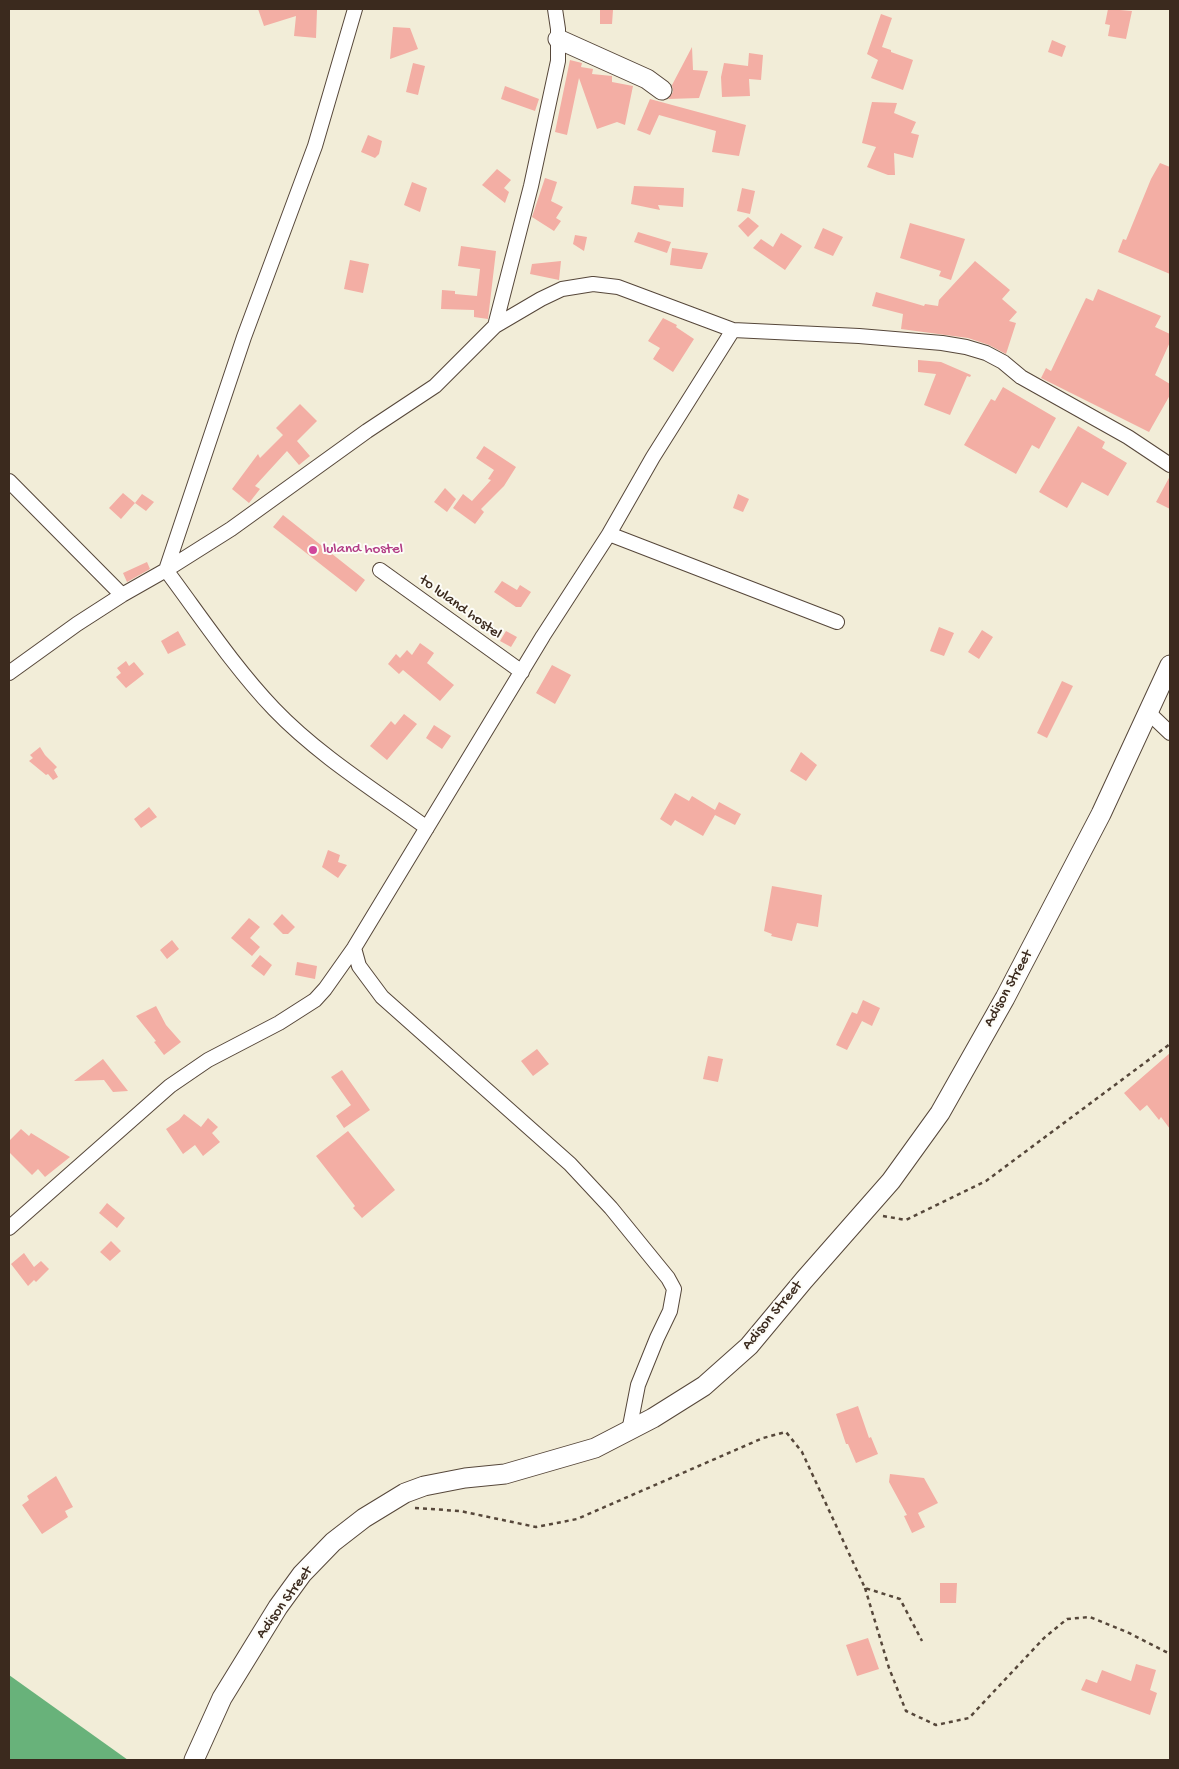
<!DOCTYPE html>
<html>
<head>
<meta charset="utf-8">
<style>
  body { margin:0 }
  #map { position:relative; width:1179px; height:1769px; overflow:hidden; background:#f2edd8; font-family:"Gochi Hand",sans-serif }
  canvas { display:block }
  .frame { position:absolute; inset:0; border:10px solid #3b2a1e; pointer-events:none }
</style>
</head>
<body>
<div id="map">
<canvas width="1179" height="1769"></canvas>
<div class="frame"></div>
</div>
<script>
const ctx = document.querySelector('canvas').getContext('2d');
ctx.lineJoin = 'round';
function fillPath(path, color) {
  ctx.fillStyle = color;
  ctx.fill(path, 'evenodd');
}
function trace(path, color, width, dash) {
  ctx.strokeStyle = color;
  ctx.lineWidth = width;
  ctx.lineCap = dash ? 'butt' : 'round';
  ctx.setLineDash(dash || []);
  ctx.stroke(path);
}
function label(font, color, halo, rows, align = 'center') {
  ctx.font = font + ' "Gochi Hand",sans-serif';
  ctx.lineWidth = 4;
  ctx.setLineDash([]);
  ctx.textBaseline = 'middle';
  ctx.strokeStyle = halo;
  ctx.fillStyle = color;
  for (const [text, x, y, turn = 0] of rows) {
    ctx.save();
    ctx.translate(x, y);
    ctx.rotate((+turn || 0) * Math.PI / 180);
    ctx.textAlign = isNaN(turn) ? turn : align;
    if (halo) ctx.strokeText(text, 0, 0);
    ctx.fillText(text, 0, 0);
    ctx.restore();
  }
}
const forest = new Path2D(`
  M9 1675 128 1760H9Z`);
const building = new Path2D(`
  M258 9 317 10 316 38 294 36 296 16 264 26Z
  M1108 9 1132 11 1126 39 1108 36 1110 25 1105 24Z
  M600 10H613L612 24H600Z
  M881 14 892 18 882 47 891 50V52L913 60 903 90 871 78 878 60 867 54Z
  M393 27 410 28 418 49 390 59Z
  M1052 40 1066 46 1062 57 1048 52Z
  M692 47 693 70 708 71 699 98 668 99 673 92 672 85Z
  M749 53 763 55 761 80 749 79 750 96 722 97 721 77 724 63 748 66Z
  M570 60 582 63 581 67 593 69 592 74 612 76V82L633 86 625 125 617 122 597 129 579 78 567 135 555 132Z
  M413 63 425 66 418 95 406 92Z
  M505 86 539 99 535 111 501 99Z
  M650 99 746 125 739 156 712 152 716 131 659 115 650 135 637 130Z
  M872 102 897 103 894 113 916 122 911 133 919 135 913 158 894 153 895 175H888L867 167 876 147 862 143Z
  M368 135 382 141 379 154 375 158 361 152Z
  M1160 163 1170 167V274L1118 252 1123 239 1126 240 1151 179Z
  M497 169 511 180 504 188 509 192 505 203 482 185Z
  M545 178 557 182 551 201 563 207 556 218 561 221 554 231 532 217Z
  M412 182 427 188 420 212 404 205Z
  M634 186 684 188 683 207 658 205 660 210 631 204Z
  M742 188 755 191 750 214 737 211Z
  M748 217 759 226 748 237 738 226Z
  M910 223 965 239 951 280 939 276 941 271 900 258Z
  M823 228 843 237 833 256 814 248Z
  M638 232 671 242 667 253 634 242Z
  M781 233 802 246 785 270 753 248 761 239 773 247Z
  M575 235 587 237 584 251 573 244Z
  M461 246 496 251 488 319 474 317V310L441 309 442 290 455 291V294L477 296 480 269 458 266Z
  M672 248 708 253 702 269H698L670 265Z
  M350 260 369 264 363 293 344 289Z
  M561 261 559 280 530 274 532 264Z
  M975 261 1010 290 1002 299 1017 312 1009 321 1016 323 1006 354 989 345 968 338 901 329 903 314 872 306 876 292 924 306 925 304 938 306 939 300Z
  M1098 289 1161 316 1155 327 1170 334V342L1155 375 1170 384V395L1149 432 1041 378 1046 368 1051 371 1086 298 1093 301Z
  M663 318 677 325 676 327 694 339 673 372 653 359 660 348 648 341Z
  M918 360 941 362 971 375 970 377 967 376 950 415 924 405 936 374 918 372Z
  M1003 387 1056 418 1039 449 1032 445 1016 474 964 445 991 399 995 401Z
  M300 404 317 421 297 441 310 456 299 465 287 451 255 486 260 489 249 503 232 489 258 454 260 458 283 435 276 428Z
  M1078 426 1105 442 1102 448 1127 463 1108 496 1082 482 1067 508 1039 492Z
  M484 446 516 467 504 486 481 509 484 512 475 524 453 508 463 494 472 501 491 480 488 479 494 470 476 458Z
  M1170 476V509L1156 502Z
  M445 488 456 499 447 512 434 502Z
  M123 493 135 503 121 519 109 508Z
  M142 494 154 502 146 511 135 503Z
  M738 494 749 499 743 512 733 508Z
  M283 515 365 580 356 592 273 527Z
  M147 562 150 569 127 582 123 573Z
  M502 581 517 590 520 585 531 592 521 607H516L494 592Z
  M939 627 954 633 944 656 930 651Z
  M982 630 993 637 979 659 968 652Z
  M178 631 186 645 168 654 161 641Z
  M506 631 517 637 511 647 500 641Z
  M420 643 434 653 427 663 454 685 440 701 403 670 399 674 388 664 396 654 400 658 407 650 412 655Z
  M126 661 129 666 134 662 144 674 126 688 116 677 121 673 117 668Z
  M552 665 571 675 555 704 536 693Z
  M1062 681 1073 686 1047 738 1037 733Z
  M404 714 417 724 387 760 370 746 391 721 395 725Z
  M434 725 451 736 442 749 426 738Z
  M40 747 45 755 57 767 54 770 58 777 53 780 48 774 46 775 29 761 33 758 30 755Z
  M801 752 817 765 806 781 790 771Z
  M675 793 689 801 692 796 715 810 719 802 741 814 735 825 715 815 703 836 675 820 671 826 660 819Z
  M149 807 157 817 141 828 134 819Z
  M328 850 340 855 338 862 347 865 338 878 322 867Z
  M772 886 822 895 818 927 797 923 792 941 771 936 772 934 764 931Z
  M282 914 295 927 288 934H283L273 924Z
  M249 918 260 927 250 938 260 947 252 956 231 938Z
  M172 940 179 949 167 959 160 950Z
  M260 955 272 965 264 976 251 966Z
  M297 962 317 966 315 979 295 975Z
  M863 1000 880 1008 872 1026 862 1021 847 1050 836 1045 852 1012 857 1014Z
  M156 1006 166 1025 181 1042 164 1055 154 1042 156 1041 136 1016Z
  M537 1049 549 1064 533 1076 521 1061Z
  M1170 1053V1129L1161 1117 1159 1120 1147 1105 1140 1111 1124 1093Z
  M708 1056 723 1059 718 1082 703 1079Z
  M103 1059 128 1091 113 1092 104 1080 74 1081Z
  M342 1070 370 1110 344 1128 336 1116 351 1105 331 1077Z
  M184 1114 201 1127 208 1118 218 1127 212 1133 220 1142 203 1156 195 1145 183 1154 166 1129 179 1120Z
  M21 1129 29 1136 31 1133 70 1157 45 1177 38 1169 32 1175 9 1152V1141Z
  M348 1131 395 1190 362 1218 353 1208 355 1206 316 1156Z
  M107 1203 125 1218 117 1228 99 1213Z
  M111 1241 121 1251 110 1261 100 1252Z
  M24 1253 34 1267 41 1261 49 1269 36 1282 34 1280 28 1286 11 1264Z
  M858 1406 869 1438 871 1437 878 1454 856 1463 848 1444H846L836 1414Z
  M890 1474 924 1478 938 1503 918 1513 925 1527 912 1533 904 1516 907 1515 889 1482Z
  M56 1476 73 1507 65 1511 68 1517 42 1534 22 1505 29 1500 27 1496Z
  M940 1583H957L956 1603H940Z
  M868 1638 879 1669 857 1676 846 1645Z
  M1136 1664 1156 1670 1150 1690 1157 1693 1150 1715 1081 1690 1086 1679 1097 1683 1102 1670 1131 1681Z`);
const path = new Path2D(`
  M883 1216 906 1220 986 1181 1170 1044
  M415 1508 460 1511 536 1527 577 1519 763 1438 786 1432 802 1452 865 1588 900 1599 922 1641
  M865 1588 889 1668 906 1711 936 1725 969 1718 1044 1638 1067 1619 1090 1617 1127 1632 1170 1654`);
const street = new Path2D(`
  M495 326 531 186 558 61V29L555 9
  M9 481 122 595
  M609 534 837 622
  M166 570 244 337 315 146 355 9
  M166 570C201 617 234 667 274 709 318 755 376 791 427 828
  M380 570 522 672
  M9 673 77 624 122 595 166 570 231 529 367 431 435 386 495 326 541 299 562 289 593 284 618 287 733 330 859 336 942 343 966 347 986 353 1003 362 1021 377 1128 437 1170 465
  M1149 713 1170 733
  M354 948 359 966 382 997 570 1164 611 1208 668 1278 674 1289 670 1311 657 1338 638 1385 629 1431
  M9 1228 170 1086 208 1060 279 1023 315 1000 325 989 354 948 543 636 609 534 653 457 733 330`);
const secondary = new Path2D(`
  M558 39 647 79 662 90
  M194 1760 222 1698 278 1607 302 1574 333 1542 364 1518 405 1493 424 1486 465 1478 505 1474 595 1448 653 1418 704 1386 749 1346 804 1280 891 1181 940 1113 1005 998 1101 814 1170 665`);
const markers = [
  [313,550,5,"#d1479c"]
];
const hotelNames = [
  ["luland hostel",323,550]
];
const streetNames = [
  ["to luland hostel",460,608,36],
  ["Adison Street",1009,989,-61],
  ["Adison Street",773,1316,-50],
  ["Adison Street",285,1603,-54]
];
fillPath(forest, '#68b27a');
fillPath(building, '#f3aea4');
trace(street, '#56473a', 16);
trace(secondary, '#56473a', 21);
trace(path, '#56473a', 2.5, [4, 4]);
trace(street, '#fff', 14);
trace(secondary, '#fff', 19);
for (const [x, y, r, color] of markers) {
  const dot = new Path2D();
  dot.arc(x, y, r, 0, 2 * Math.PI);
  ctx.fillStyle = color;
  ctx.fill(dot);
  trace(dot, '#fdfcf7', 2);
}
label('15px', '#b23c85', '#fdfcf7', hotelNames, 'left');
label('15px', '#3b2a1e', '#fdfcf7', streetNames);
</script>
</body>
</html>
